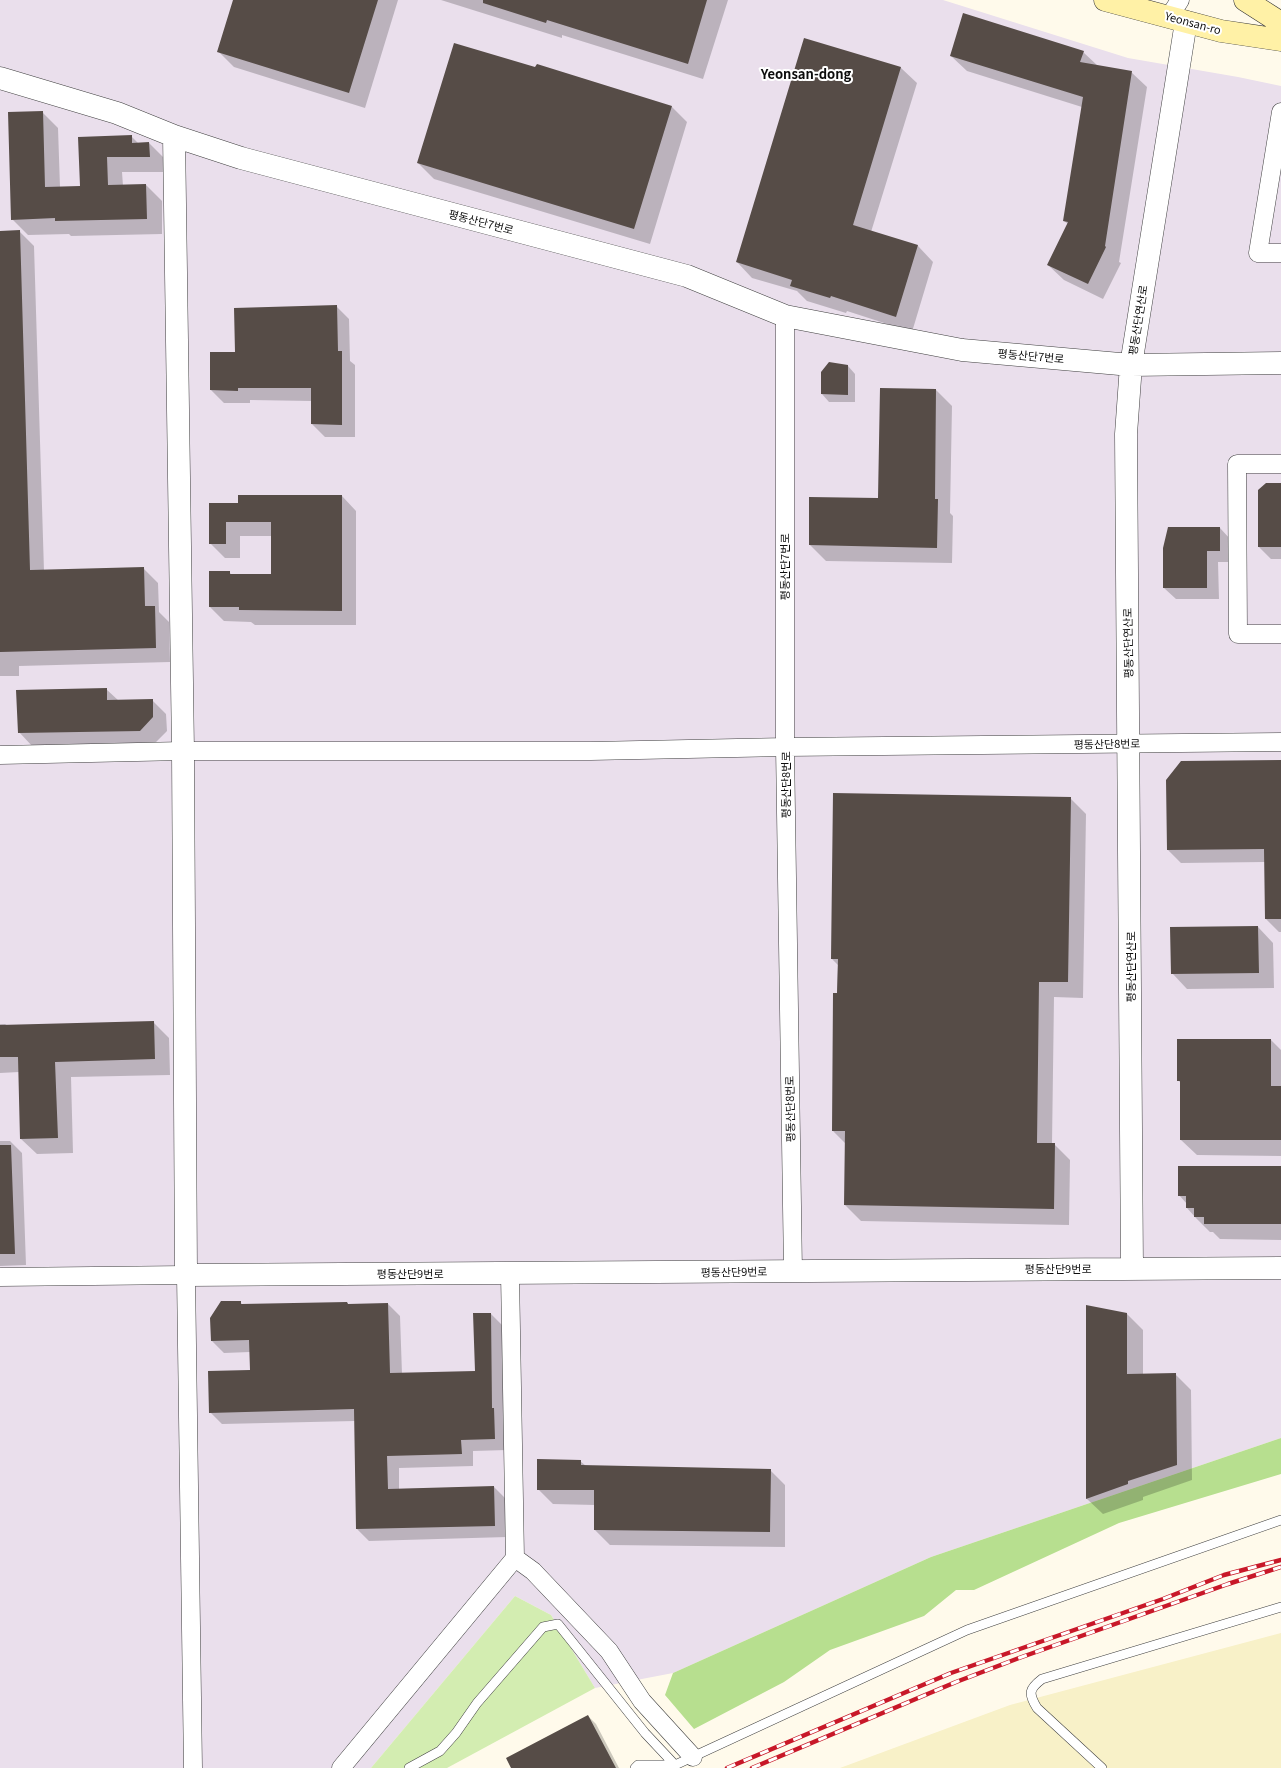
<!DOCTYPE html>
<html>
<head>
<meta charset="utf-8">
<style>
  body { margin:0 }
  canvas { display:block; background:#fffaeb }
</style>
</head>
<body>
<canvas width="1281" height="1768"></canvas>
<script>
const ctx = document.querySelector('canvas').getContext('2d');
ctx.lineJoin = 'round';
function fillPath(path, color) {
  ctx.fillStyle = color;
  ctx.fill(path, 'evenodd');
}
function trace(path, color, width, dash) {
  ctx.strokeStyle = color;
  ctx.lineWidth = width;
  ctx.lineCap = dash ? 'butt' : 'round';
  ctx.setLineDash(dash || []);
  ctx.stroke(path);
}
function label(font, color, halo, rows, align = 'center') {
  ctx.font = font + ' Georgia,"Noto Sans KR",serif';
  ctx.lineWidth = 4;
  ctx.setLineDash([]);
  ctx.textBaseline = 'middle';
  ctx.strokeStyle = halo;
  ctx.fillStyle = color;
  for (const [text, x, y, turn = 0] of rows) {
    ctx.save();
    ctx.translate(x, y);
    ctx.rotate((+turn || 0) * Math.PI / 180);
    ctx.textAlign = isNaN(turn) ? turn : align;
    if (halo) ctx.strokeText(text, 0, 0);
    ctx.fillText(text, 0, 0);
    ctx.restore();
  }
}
const industrial = new Path2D(`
  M0 0H943L1128 58 1238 77 1281 86V1438L931 1557 673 1673 595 1688 551 1615 515 1596 371 1768H0Z`);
const farmland = new Path2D(`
  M1281 1633V1768H840L1010 1705Z`);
const green = new Path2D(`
  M515 1596 551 1615 595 1688 447 1768H371Z`);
const forest = new Path2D(`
  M1281 1438V1474L1119 1523 974 1590H956L924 1616 830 1650 784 1682 694 1729 665 1695 673 1673 931 1557Z`);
const shadow = new Path2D(`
  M234 0H398L365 108 234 67 219 52Z
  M441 0H728L703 79 562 35V38Z
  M805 40 901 68 917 83 871 232 918 246 933 262 912 332 847 311 846 313 807 301 797 291 752 278 737 262Z
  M1083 52 1098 66 1131 72 1147 87 1119 262 1121 263 1103 299 1064 280 1048 265 1068 224 1064 221 1082 107 967 71 951 56Z
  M672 107 687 122 650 244 434 179 418 163Z
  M42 112 58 128 60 187H81L79 138 131 136 138 143H149L165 159V172H122L123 186 146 185 162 201V234L71 236 69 234 28 235 12 219Z
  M19 231 34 246 44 571 143 568 158 583 159 612 169 622 170 662 19 666V676H0V232Z
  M336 306 349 319 350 361 355 365V437H325L312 424V401L250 400V403H224L211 390 236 353Z
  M848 366 855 374V402H829L822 394Z
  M936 390 952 406 950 513 953 516 952 563 826 561 810 545 879 499Z
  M1281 484V559H1271L1259 547Z
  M342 496 356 511V625H255L251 622 224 621 210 607 229 572 232 575H272V536H240V558H225L210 543 239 504Z
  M1220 528 1231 540 1232 562H1218L1219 599H1176L1164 588Z
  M106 689 119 701 152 700 166 714 167 731 154 744 33 747 19 732Z
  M1281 762V932H1279L1266 919 1265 862 1181 863 1168 850Z
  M1070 798 1086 814 1083 998 1054 997 1052 1144H1054L1070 1160 1069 1225 861 1221 845 1205 846 1144 833 1131 838 965 832 959Z
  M1258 927 1273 943 1274 988 1187 989 1172 973Z
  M153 1022 169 1038 170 1075 71 1077 73 1153 37 1154 21 1139 19 1072 0 1073V1024H5L8 1026Z
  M1271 1040 1281 1050V1156L1197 1155 1181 1140V1083L1178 1080Z
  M0 1141H10L22 1153 26 1265 0 1266Z
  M1281 1167V1240L1220 1239 1213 1232H1210L1195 1217 1187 1208V1204L1179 1195Z
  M240 1302 243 1305 347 1303 349 1305 388 1304 400 1316 402 1374 476 1372 491 1314 503 1326 507 1450 473 1451V1466L399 1468V1489L494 1487 506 1499 507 1537 369 1541 357 1529 355 1421 222 1424 210 1412 251 1371 250 1352 224 1353 212 1341Z
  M1127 1314 1143 1330V1374H1175L1191 1390 1192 1480 1143 1497V1500L1103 1514 1087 1499Z
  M580 1461 586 1466 770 1470 785 1485V1547L610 1545 595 1530V1505L553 1504 538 1489Z
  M588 1716 596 1724 619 1768H512Z`);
const building = new Path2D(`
  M233 0H378L349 93 217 52Z
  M483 0H707L688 64 547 20 546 23 483 3Z
  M963 13 1084 51 1080 62 1132 71 1105 246 1106 247 1088 284 1047 265 1068 222 1063 221 1083 97 950 56Z
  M804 38 901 67 853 225 918 245 896 317 831 296 830 298 790 286 792 280 736 262Z
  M454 43 535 67 537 64 672 106 634 229 417 163Z
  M43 111 45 187 80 186 78 137 132 135V143L149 142 150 157H107L108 185 146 184 147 219 55 221V218L11 220 8 112Z
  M20 230 30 570 144 567 145 606H155L156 648 0 652V231Z
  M337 305 338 351H342V425L311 424V388H238V391L210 390V352H235L234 308Z
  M829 362 848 365V395L821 394V372Z
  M880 388 936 389 935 499H938L937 548 809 545V497L878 498Z
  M1266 483H1281V547H1258V490Z
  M238 495H342V611L239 610V607H209V571H230V574H271V522H226V544H209V503H238Z
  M1168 527H1220V551H1207V588H1163V548Z
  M107 688V700L153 699V717L140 731 18 733 16 690Z
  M1281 760V919H1265L1264 849 1167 850 1166 780 1181 761Z
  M833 793 1071 797 1068 982H1039L1037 1143H1055L1054 1209 844 1205 845 1131H832L833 993H837L838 959H831Z
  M1258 926 1259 973 1171 974 1170 927Z
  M154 1021 155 1059 55 1062 58 1138 20 1139 18 1057H0V1025Z
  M1177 1039H1271V1086H1281V1140H1180V1081H1177Z
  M0 1145H11L15 1254H0Z
  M1178 1166H1281V1224H1204V1217H1194V1208H1186V1196H1178Z
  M221 1301H241V1304L347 1302 348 1304 388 1303 390 1373 475 1371 473 1313H491L492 1408H494L495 1439 461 1440 462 1454 387 1456 388 1489 494 1486 495 1526 356 1529 354 1409 209 1413 208 1371 250 1370 249 1340 211 1341 210 1318Z
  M1086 1305 1127 1313V1374L1176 1373 1177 1465 1128 1481V1484L1086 1499Z
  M537 1459 581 1460V1465L771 1469 770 1532 594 1530V1490H537Z
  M588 1715 616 1768H511L506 1758Z`);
const service = new Path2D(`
  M409 1768 440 1751 456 1733 477 1703 543 1627 558 1624 645 1733 675 1765
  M635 1768 638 1765H675L967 1630 1281 1520
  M1102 1768 1037 1708C1028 1693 1029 1689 1042 1679L1281 1607`);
const minor = new Path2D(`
  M1169 17 1180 0
  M1281 112 1258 253H1281
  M785 316V747L793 1271
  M1281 464H1237L1238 634H1281
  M0 755 183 751H591L785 747 1281 742
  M510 1274 515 1558
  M0 1277 186 1275 193 1768
  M341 1768 515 1558 533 1571 609 1651 642 1701 693 1757`);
const tertiary = new Path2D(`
  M0 78 117 113 174 136 241 158 687 276 785 316 962 350 1131 365 1281 363
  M174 136 183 751 186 1275 1281 1268
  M1132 1268 1126 434 1131 365 1186 22`);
const secondary = new Path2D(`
  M1105 0 1221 31 1281 40
  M1245 0 1281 23`);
const rail = new Path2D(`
  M727 1768 951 1673 1163 1599 1224 1575 1281 1560
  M752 1768 956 1682 1019 1658 1228 1584 1281 1567`);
const streetNames = [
  ["Yeonsan-ro",1193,23,15],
  ["평동산단7번로",481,222,15],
  ["평동산단연산로",1138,320,-81],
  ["평동산단7번로",1031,356,5],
  ["평동산단7번로",785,567,-90],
  ["평동산단연산로",1128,643,-91],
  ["평동산단8번로",1107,744,-1],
  ["평동산단8번로",786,785,-90],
  ["평동산단연산로",1131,967,-90],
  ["평동산단8번로",790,1109,-91],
  ["평동산단9번로",1058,1269],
  ["평동산단9번로",734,1272,-1],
  ["평동산단9번로",410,1274]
];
const quarterNames = [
  ["Yeonsan-dong",806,74]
];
fillPath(industrial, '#eadfec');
fillPath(farmland, '#f8f1c8');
fillPath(green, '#d3edb1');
fillPath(forest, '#b7df8f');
fillPath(shadow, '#0003');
fillPath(building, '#564c47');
trace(service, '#3f3f3f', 10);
trace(minor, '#3f3f3f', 19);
trace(tertiary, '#3f3f3f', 23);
trace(secondary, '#2e2e2e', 23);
trace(service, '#fff', 9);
trace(minor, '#fff', 18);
trace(tertiary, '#fff', 22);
trace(secondary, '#fff1a6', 22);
trace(rail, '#c81829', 4.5);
trace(rail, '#fff', 3, [9]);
label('11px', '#0c0c0c', '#fff', streetNames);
label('bold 13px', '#0c0c0c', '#fff', quarterNames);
</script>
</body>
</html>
